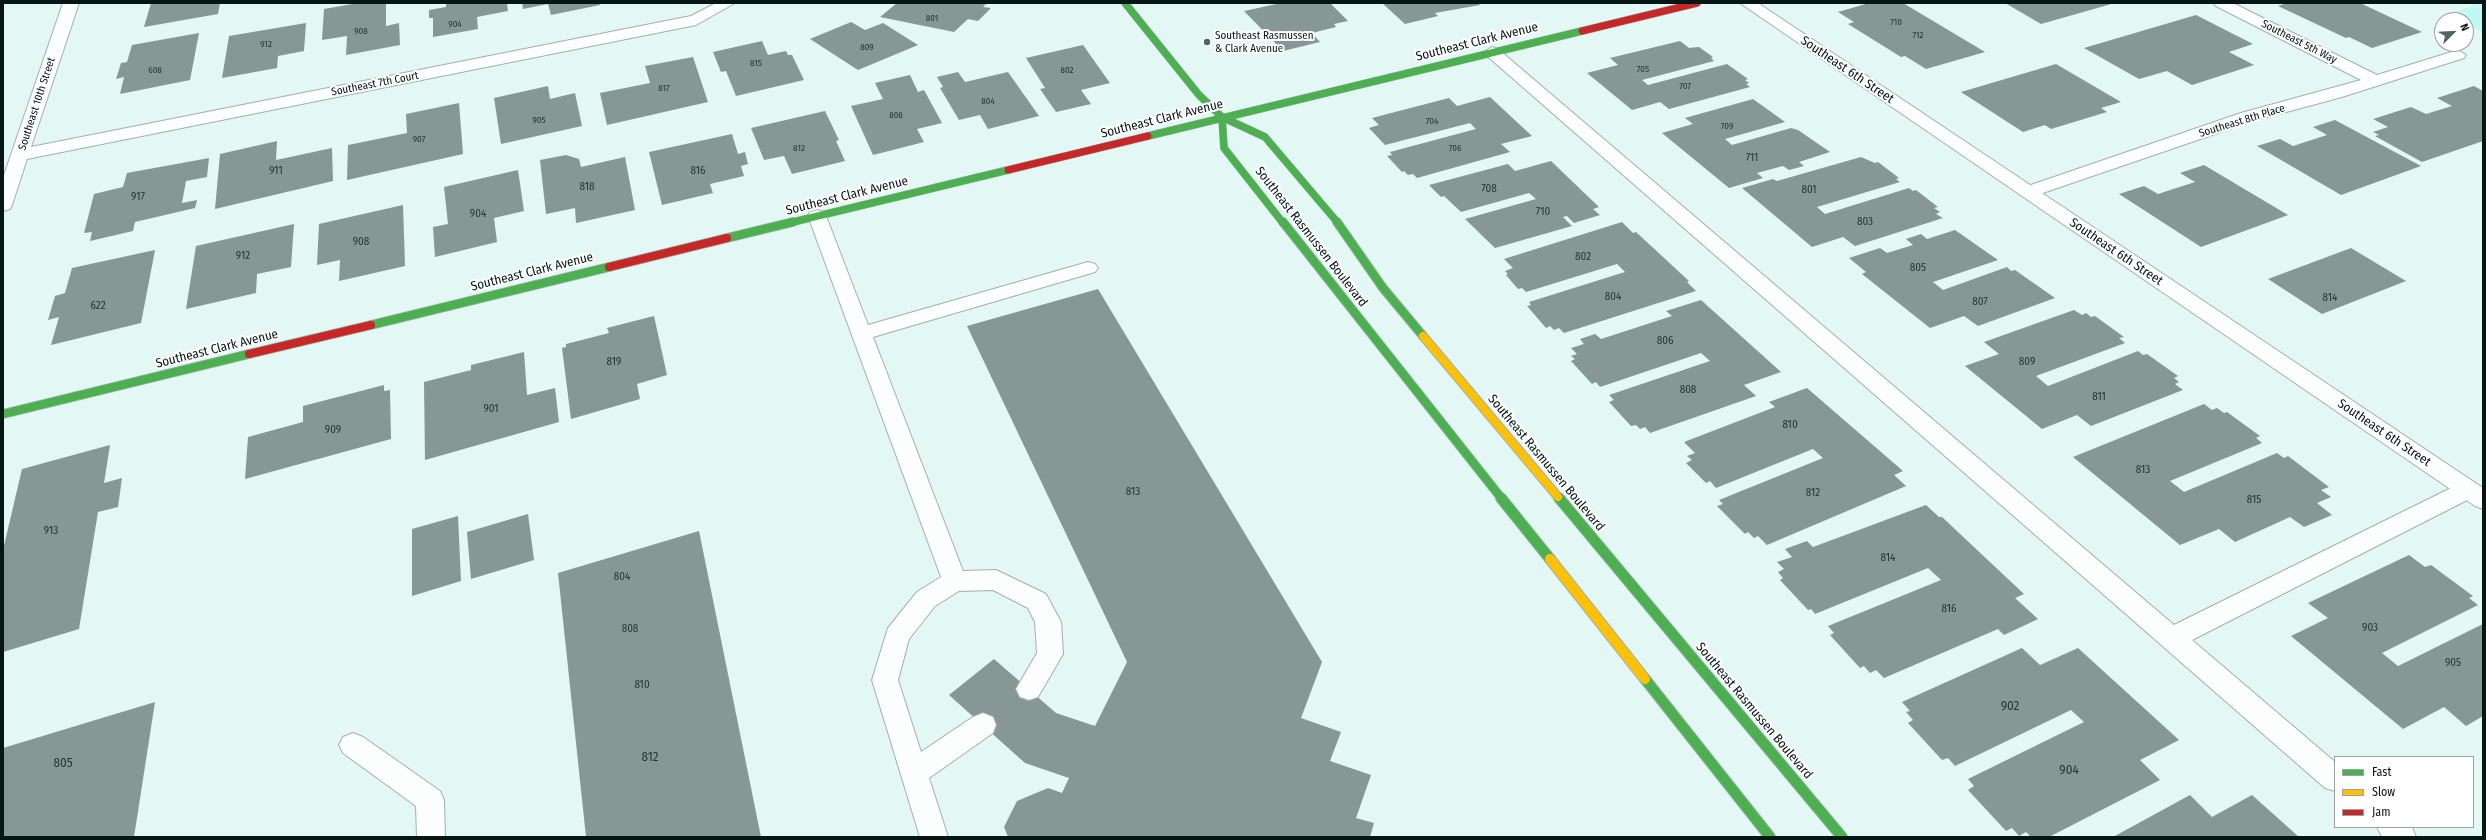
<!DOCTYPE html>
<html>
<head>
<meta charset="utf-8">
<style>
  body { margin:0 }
  #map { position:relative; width:2486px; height:840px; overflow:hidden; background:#e3f7f4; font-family:"Fira Sans Condensed",sans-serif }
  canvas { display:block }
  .frame { position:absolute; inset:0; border:4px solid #061615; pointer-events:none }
  .legend { position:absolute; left:2334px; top:756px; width:140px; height:72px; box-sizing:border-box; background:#fff; border:1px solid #9ba2a1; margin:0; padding:5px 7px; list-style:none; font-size:12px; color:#061615 }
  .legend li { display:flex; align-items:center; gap:8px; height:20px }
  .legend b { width:20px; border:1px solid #9ba2a1 }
  .north { position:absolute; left:2434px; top:12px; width:40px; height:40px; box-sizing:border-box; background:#fff; border:1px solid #9ba2a1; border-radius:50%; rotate:66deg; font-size:11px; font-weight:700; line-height:16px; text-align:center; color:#061615 }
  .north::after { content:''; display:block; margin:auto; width:14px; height:18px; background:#536563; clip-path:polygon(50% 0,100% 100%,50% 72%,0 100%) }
</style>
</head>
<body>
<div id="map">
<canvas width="2486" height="840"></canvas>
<div class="frame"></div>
<ul class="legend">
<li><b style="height:5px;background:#4caf50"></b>Fast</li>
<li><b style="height:5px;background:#ffc107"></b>Slow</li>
<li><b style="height:5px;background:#c62828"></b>Jam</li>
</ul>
<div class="north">N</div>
</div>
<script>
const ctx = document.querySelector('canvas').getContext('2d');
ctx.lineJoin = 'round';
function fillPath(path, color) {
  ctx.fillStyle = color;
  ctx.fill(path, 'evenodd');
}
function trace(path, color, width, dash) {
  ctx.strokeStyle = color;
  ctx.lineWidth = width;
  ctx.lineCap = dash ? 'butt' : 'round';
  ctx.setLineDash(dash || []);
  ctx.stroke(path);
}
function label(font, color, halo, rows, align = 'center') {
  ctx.font = font + ' "Fira Sans Condensed",sans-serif';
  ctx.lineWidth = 4;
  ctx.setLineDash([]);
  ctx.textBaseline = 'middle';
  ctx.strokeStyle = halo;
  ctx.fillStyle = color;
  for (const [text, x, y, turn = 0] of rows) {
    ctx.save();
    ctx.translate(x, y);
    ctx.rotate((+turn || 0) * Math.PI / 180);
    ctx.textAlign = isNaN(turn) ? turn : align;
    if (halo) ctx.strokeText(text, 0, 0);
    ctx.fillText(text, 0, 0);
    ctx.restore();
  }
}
const green = new Path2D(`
  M2481 3 2483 4V32L2466 24V20H2456L2445 15Z`);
const building = new Path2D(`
  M151 3H220L218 14 144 27Z
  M358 3H386V26L399 23 400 45 346 55 347 36 322 40 324 9Z
  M446 3H507L508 11 477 17 478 29 433 37V18H429V10L446 7Z
  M522 3H599L600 5 551 15 548 4 523 9Z
  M897 3H987L983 7 991 8 978 21 968 19 954 32 880 17Z
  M1281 3H1330L1348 21 1334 24 1336 27 1312 33 1320 42 1283 51 1244 11Z
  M1382 3H1478L1480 5 1435 13 1438 16 1405 24Z
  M1869 3H1903L1985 52 1926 69 1905 56 1901 57 1848 24 1854 22 1838 12Z
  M2005 3H2115L2041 24Z
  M2282 3H2360L2422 32 2372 48 2349 37 2346 38 2278 6 2284 4Z
  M2196 15 2253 44 2229 52 2254 65 2192 85 2167 71 2139 79 2084 48Z
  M851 22 865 30 883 23 918 45 858 70 810 39Z
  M306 23 304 51 278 56 277 68 222 78 229 36Z
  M199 33 190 80 120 94 124 77 116 79 121 63 127 62 132 45Z
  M762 41 768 55 786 51 788 55H792L804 80 736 96 726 71 721 72 713 52Z
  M1680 41 1689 48 1699 47 1713 57 1711 58 1714 61 1642 80 1648 85 1727 64 1748 79 1745 80 1749 83 1746 84 1750 87 1669 109 1660 102 1632 110 1587 73 1618 65 1610 58Z
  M1083 45 1110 83 1081 90 1091 104 1056 112 1040 89 1045 88 1026 58Z
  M693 57 708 102 607 125 600 93 650 83 645 66Z
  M2056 64 2121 102 2101 108 2107 112 2051 129 2045 125 2023 132 1961 92Z
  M958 72 965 82 1008 72 1039 116 988 129 980 115 959 120 940 88 943 87 937 77Z
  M910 75 918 92 924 90 942 123 917 129 924 142 873 155 851 106 883 99 875 83Z
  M548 86 550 99 575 93 582 126 501 144 494 98Z
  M2474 86 2483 91V141L2422 162 2375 136 2379 135 2373 132 2388 127 2373 119 2411 107 2426 114 2452 106 2437 98Z
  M1490 97 1532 136 1501 144 1510 152 1417 178 1413 174 1408 175 1404 171 1402 172 1387 156 1392 155 1390 152 1476 129 1470 123 1385 145 1369 128 1379 125 1372 118 1449 98 1457 106Z
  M1753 99 1785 122 1725 139 1732 145 1791 128 1798 130 1830 152 1799 162 1804 166 1789 170 1783 166 1757 173 1763 178 1729 188 1662 133 1693 124 1685 118Z
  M459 103 463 154 347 180 348 145 407 133 406 114Z
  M825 111 839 140 836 141 845 161 792 174 784 156 764 160 751 128Z
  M2335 120 2421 166 2341 195 2257 146 2280 139 2293 146 2327 135 2313 127Z
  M732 134 738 154 745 152 748 164 741 166 744 176 710 184 713 193 662 205 649 152Z
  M277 141 276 160 332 148 333 181 215 209 220 154Z
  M566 155 579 159 581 167 625 157 635 210 576 223 575 208 546 214 540 160Z
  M1861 157 1875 163 1878 162 1899 178 1896 179 1900 182 1817 207 1825 214 1909 188 1913 191 1916 190 1938 207 1934 208 1940 212 1936 214 1943 218 1855 246 1843 237 1812 247 1742 188 1773 179 1777 181Z
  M209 158 207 177 186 181 182 203 197 200 195 208 135 222 133 231 90 241 92 232 84 233 94 194 123 187 127 173Z
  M1551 161 1599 207 1593 209 1600 215 1574 223 1567 216 1563 217 1572 226 1495 248 1465 219 1536 199 1529 193 1461 212 1444 196 1441 197 1429 185 1508 164 1515 171Z
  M2204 165 2288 215 2201 247 2119 194 2144 186 2158 194 2195 182 2180 173Z
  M518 170 524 211 494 218 497 242 435 257 433 227 448 224 444 187Z
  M403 205 405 266 339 281 340 260 317 265 319 224Z
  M1622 222 1633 233 1636 232 1689 281 1687 282 1696 291 1564 333 1559 328 1554 330 1550 326 1546 328 1527 306 1531 305 1529 302 1625 272 1617 264 1526 292 1522 288 1518 289 1506 275 1508 274 1505 271 1513 268 1504 259Z
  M294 224 291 267 257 274 256 293 186 309 196 246Z
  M1955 230 1998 260 1933 282 1943 290 2007 267 2011 271 2015 270 2055 298 1978 326 1964 316 1930 328 1862 274 1866 272 1849 258 1880 248 1887 253 1913 245 1906 239 1921 234 1927 239Z
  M2351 248 2406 281 2322 314 2268 279Z
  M155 250 141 323 51 345 59 317 48 320 55 296 65 293 72 268Z
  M1098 289 1322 662 1301 718 1341 732 1330 761 1371 775 1356 818 1374 823 1370 837H1008L1004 827 1017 801 1048 788 1062 793 1069 778 1025 763 949 695 994 659 1056 713 1095 726 1127 662 967 326Z
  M1701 300 1781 372 1744 385 1756 396 1650 433 1645 427 1640 429 1636 425 1631 426 1609 402 1614 400 1609 395 1710 361 1701 353 1600 387 1596 382 1592 384 1571 361 1575 359 1571 356 1577 354 1571 348 1584 344 1580 339 1595 334 1601 339 1672 316 1666 311Z
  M2074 310 2082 315 2086 313 2091 317 2095 316 2124 337 2119 338 2125 343 2036 376 2048 386 2138 351 2143 355 2147 354 2178 376 2174 378 2179 382 2175 384 2183 390 2091 426 2077 415 2042 429 1965 366 1999 354 1984 342Z
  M654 316 667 375 637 384 640 399 571 419 562 348 566 347V344L609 333 607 328Z
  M524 352 527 395 555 388 559 422 425 460 424 382 471 370V365Z
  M384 385V391L390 390 391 439 245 479 248 437 303 422V406Z
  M1807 388 1903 471 1894 475 1906 486 1767 545 1758 536 1754 538 1748 532 1745 534 1717 506 1723 504 1719 500 1823 458 1813 449 1716 488 1710 481 1706 483 1686 463 1692 460 1687 456 1695 453 1684 442 1775 407 1769 402Z
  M2204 404 2212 410 2217 408 2224 413 2227 412 2260 436 2256 438 2262 443 2170 481 2184 492 2277 453 2284 458 2288 456 2329 487 2321 490 2331 497 2317 503 2332 515 2304 527 2290 517 2235 542 2219 529 2180 545 2073 457Z
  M110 445 104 483 122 478 118 507 98 512 79 629 3 652V550L22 469Z
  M1926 505 1939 517H1942L2024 594 2015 598 2038 619 2004 635 1998 629 1884 678 1876 670 1870 673 1864 666 1860 668 1830 635 1834 633 1828 626 1941 580 1928 568 1815 614 1811 609 1808 610 1780 580 1783 578 1778 572 1784 569 1777 562 1792 557 1785 549 1807 541 1813 547Z
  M528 514 534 560 471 579 467 532Z
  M458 516 461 581 412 596V529Z
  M699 531 761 837H586L558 573Z
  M2409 555 2425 567 2431 565 2473 596 2469 598 2478 605 2382 653 2398 666 2483 624V716L2466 726 2444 707 2403 729 2291 636 2328 618 2308 603Z
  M2022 648 2040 665 2078 648 2179 740 2140 760 2160 780 2049 837H2031L2026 832 2019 836 2012 828 2006 831 1968 790 1974 786 1968 779 2084 722 2071 710 1955 766 1948 758 1942 760 1908 723 1913 720 1906 712 1910 711 1902 702Z
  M155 702 134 837H3V748Z
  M2190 795 2212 817 2252 795 2299 837H2113Z`);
const lane = new Path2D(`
  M2213 3H2233L2377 75 2458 50 2466 55 2464 58 2342 97 2253 121 2034 196H2022L2019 192 2022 188 2241 113 2361 80 2216 6Z
  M1492 47 1498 49 2174 625 2459 484 2467 481 2475 484 2479 490 2475 496 2192 640 2335 762V791L2325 788 1486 55 1484 52Z
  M817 210 824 212 826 216 868 325 1088 262 1095 264 1098 268 1095 272 873 337 963 571 996 570 1046 594 1061 622 1063 654 1038 697 1029 700 1020 697 1016 689 1037 653 1035 622 1028 608 993 590 959 591 935 606 909 639 898 680 921 752 973 717 983 713 993 717 996 725 993 733 929 778 948 837H920L872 680 888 628 917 592 941 577 808 216 810 212Z
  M2377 827H2412L2416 837H2382Z`);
const street = new Path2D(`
  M63 3H79L31 147 691 16 716 3H735L696 25 27 159 12 205 10 209 3 211V178Z
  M1740 3H1758L2483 488V509L2475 506Z
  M353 733 363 737 440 791 444 800 445 837H417L416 806 343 753 339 745 343 737Z`);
const fastFar2 = new Path2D(`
  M1125 3 1199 95 1222 117 1265 137 1338 223
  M1222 117 1224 148 1283 223
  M1148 136 1582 31
  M789 223 1008 170`);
const fastFar1 = new Path2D(`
  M1283 222 1502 499
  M1337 222 1383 288 1423 336
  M727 238 793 222
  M371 325 609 267
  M3 414 249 354
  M1558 497 1559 499`);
const fast = new Path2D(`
  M1501 498 1550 559
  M1559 498 1842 837
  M1645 679 1770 837`);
const slowFar1 = new Path2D(`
  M1423 336 1558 497`);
const slow = new Path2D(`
  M1550 559 1645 679`);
const jamFar1 = new Path2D(`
  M1582 31 1697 3
  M1008 170 1148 136`);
const jam = new Path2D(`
  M609 267 727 238
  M249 354 371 325`);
const markers = [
  [1207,42,4,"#536563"]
];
const farNumbernames = [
  ["801",932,18],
  ["710",1896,22],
  ["904",455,24],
  ["908",361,31],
  ["712",1918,35],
  ["912",266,44],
  ["809",867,47],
  ["815",756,63],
  ["705",1643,69],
  ["608",155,70],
  ["802",1067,70],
  ["707",1685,86],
  ["817",664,88],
  ["804",988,101],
  ["808",896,115],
  ["905",539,120],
  ["704",1432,121],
  ["709",1727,126],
  ["907",419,139],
  ["812",799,148],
  ["706",1455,148]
];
const farPoinames = [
  ["Southeast Rasmussen",1215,36],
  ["& Clark Avenue",1215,49]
];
const farStreetnames = [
  ["Southeast 5th Way",2299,42,27],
  ["Southeast 7th Court",375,84,-11],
  ["Southeast 10th Street",37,104,-72],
  ["Southeast 8th Place",2242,121,-17]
];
const numberNames = [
  ["711",1752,158],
  ["911",276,171],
  ["816",698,171],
  ["818",587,187],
  ["708",1489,189],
  ["801",1809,190],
  ["917",138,197],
  ["710",1543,212],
  ["904",478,214],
  ["803",1865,222],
  ["908",361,242],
  ["912",243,256],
  ["802",1583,257],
  ["805",1918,268],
  ["804",1613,297],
  ["814",2330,298],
  ["807",1980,302],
  ["622",98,306],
  ["806",1665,341],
  ["819",614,362],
  ["809",2027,362],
  ["808",1688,390],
  ["811",2099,397],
  ["901",491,409],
  ["810",1790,425],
  ["909",333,430],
  ["813",2143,470],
  ["813",1133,492],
  ["812",1813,493],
  ["815",2254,500],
  ["913",51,531],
  ["814",1888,558],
  ["804",622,577],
  ["816",1949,609],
  ["903",2370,628],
  ["808",630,629],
  ["905",2453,663],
  ["810",642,685]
];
const streetNames = [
  ["Southeast Clark Avenue",1477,42,-14],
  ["Southeast 6th Street",1847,70,34],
  ["Southeast Clark Avenue",1162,119,-14],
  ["Southeast Clark Avenue",847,196,-14],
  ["Southeast Rasmussen Boulevard",1311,237,52],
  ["Southeast 6th Street",2116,252,34],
  ["Southeast Clark Avenue",532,272,-14],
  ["Southeast Clark Avenue",217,349,-14],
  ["Southeast 6th Street",2384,433,34],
  ["Southeast Rasmussen Boulevard",1546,463,50],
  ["Southeast Rasmussen Boulevard",1754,711,50]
];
const nearNumbernames = [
  ["902",2010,706],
  ["812",650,757],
  ["805",63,763],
  ["904",2069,770]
];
fillPath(green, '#bef9f2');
fillPath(building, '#879795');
trace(lane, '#9fb1ae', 2);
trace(street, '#9fb1ae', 2);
trace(fastFar2, '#9fb1ae', 8);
trace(fastFar1, '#9fb1ae', 10);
trace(fast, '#9fb1ae', 12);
trace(slowFar1, '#9fb1ae', 10);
trace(slow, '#9fb1ae', 12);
trace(jamFar1, '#9fb1ae', 8);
trace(jam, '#9fb1ae', 10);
fillPath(lane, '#fbfefd');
fillPath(street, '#fbfefd');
trace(fastFar2, '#4caf50', 7);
trace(fastFar1, '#4caf50', 8);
trace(fast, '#4caf50', 10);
trace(slowFar1, '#ffc107', 8);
trace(slow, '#ffc107', 10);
trace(jamFar1, '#c62828', 7);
trace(jam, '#c62828', 8);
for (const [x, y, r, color] of markers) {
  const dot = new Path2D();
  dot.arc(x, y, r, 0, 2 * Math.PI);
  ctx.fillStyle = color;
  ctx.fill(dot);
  trace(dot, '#fff', 1.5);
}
label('9px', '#263635', null, farNumbernames);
label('11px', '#061615', '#fff', farPoinames, 'left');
label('11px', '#061615', '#fff', farStreetnames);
label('11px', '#263635', null, numberNames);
label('13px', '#061615', '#fff', streetNames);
label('13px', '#263635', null, nearNumbernames);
</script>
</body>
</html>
